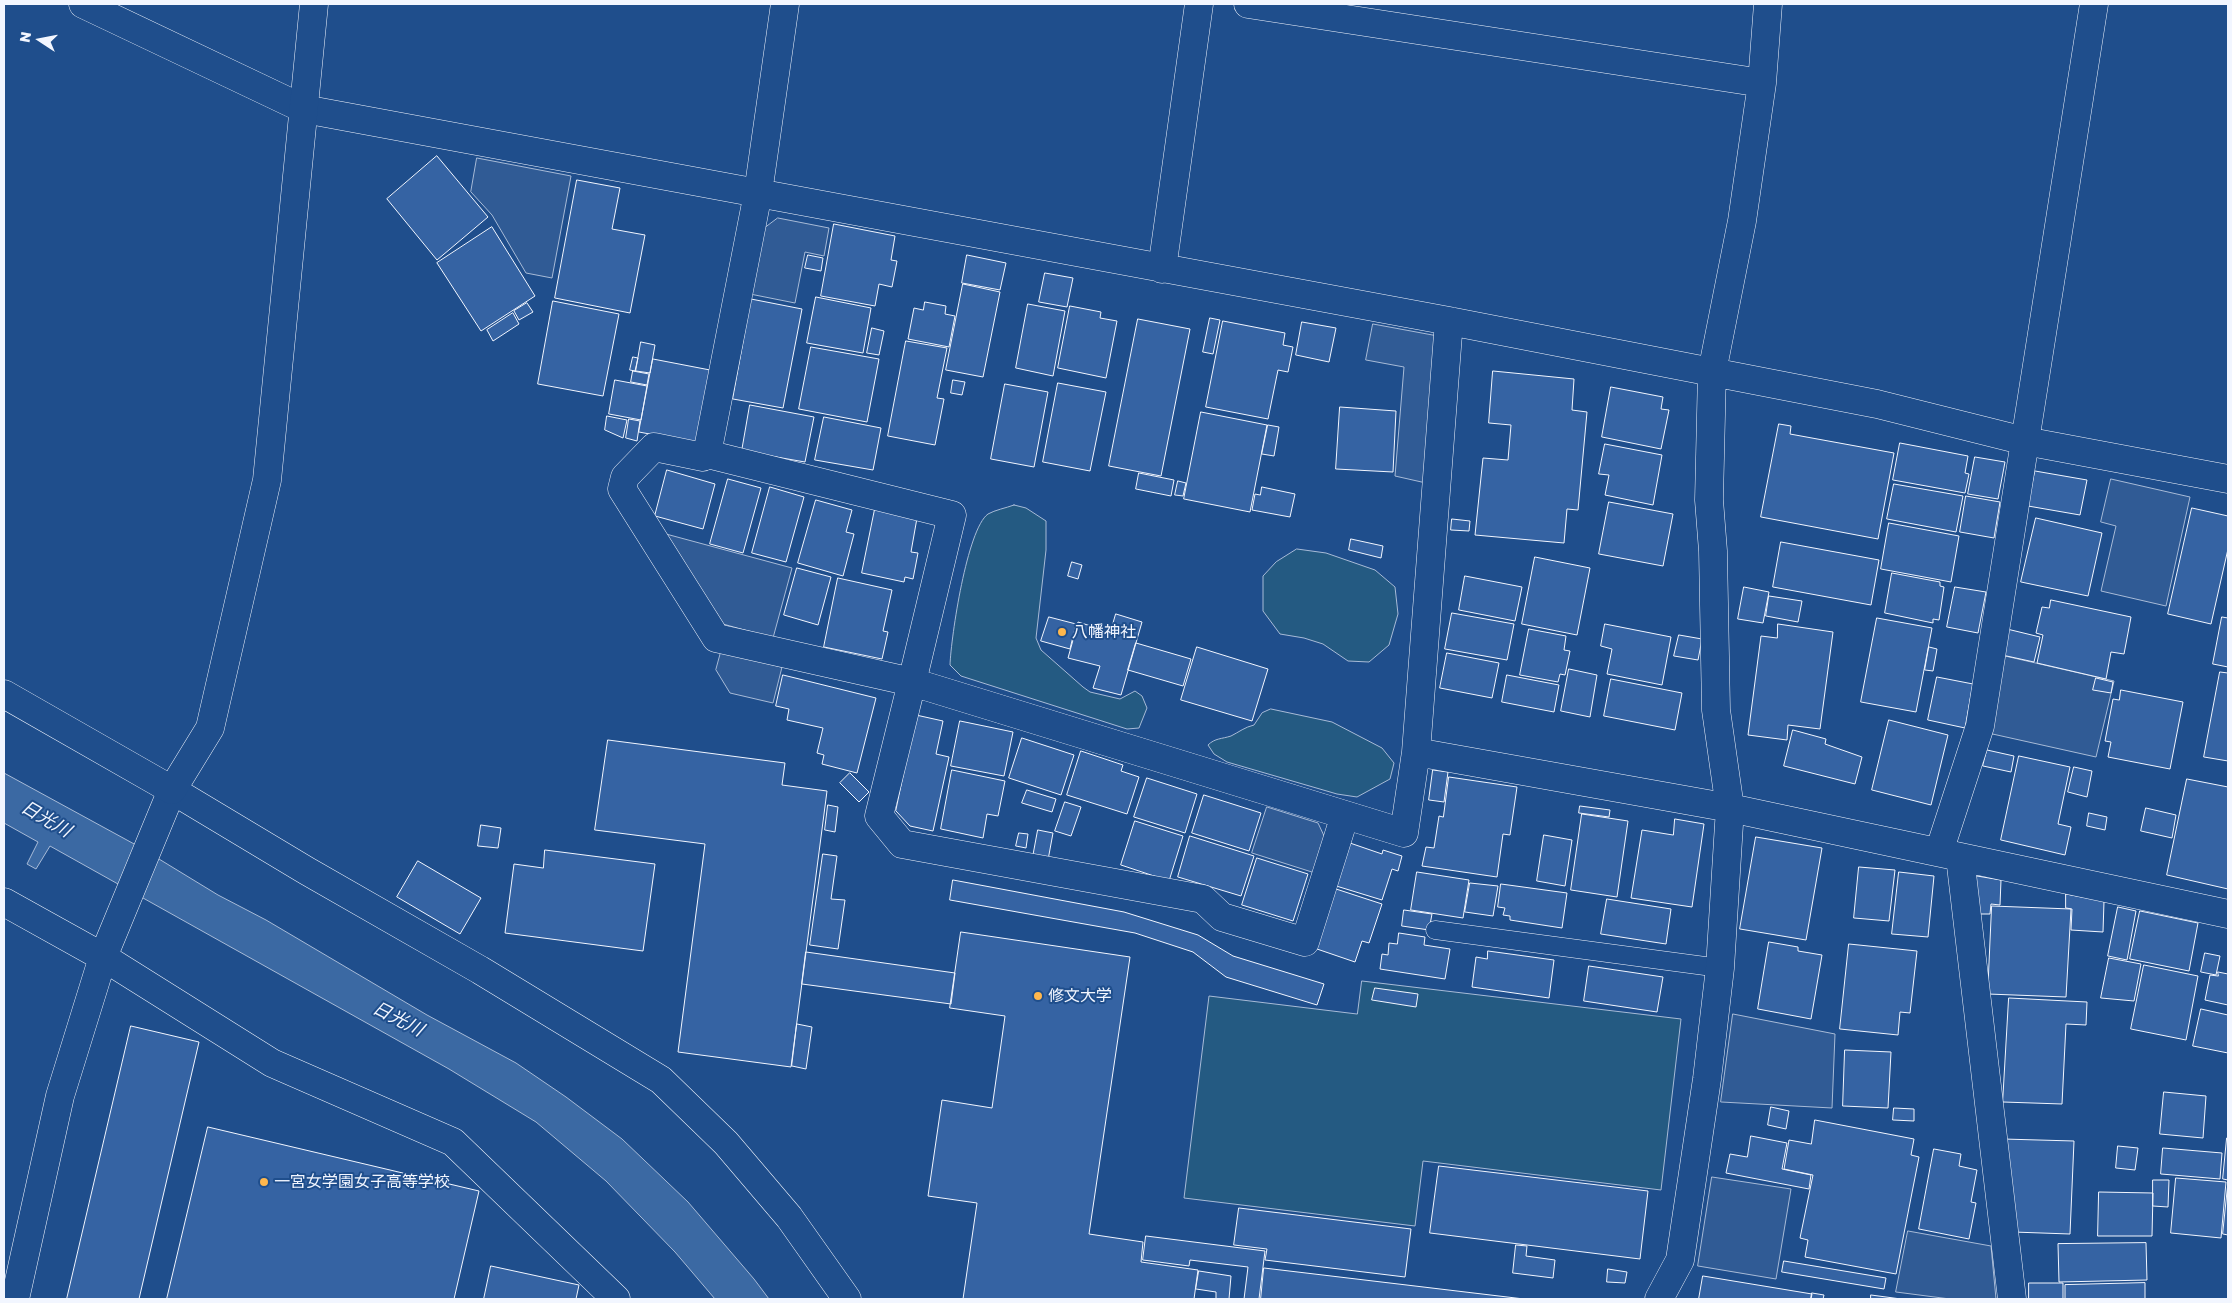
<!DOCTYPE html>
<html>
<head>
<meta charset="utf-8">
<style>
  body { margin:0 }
  #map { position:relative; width:2232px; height:1303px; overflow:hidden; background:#1f4e8c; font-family:"Golos Text",sans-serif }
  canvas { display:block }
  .frame { position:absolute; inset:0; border:5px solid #f2f6ff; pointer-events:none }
  .north { position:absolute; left:15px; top:15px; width:50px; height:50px; -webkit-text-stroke:4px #1f4e8c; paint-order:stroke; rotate:281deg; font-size:14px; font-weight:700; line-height:20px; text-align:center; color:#f2f6ff }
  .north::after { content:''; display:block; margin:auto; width:18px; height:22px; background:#f2f6ff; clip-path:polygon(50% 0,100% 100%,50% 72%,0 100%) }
</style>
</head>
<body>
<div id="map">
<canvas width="2232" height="1303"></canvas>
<div class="frame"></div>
<div class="north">N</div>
</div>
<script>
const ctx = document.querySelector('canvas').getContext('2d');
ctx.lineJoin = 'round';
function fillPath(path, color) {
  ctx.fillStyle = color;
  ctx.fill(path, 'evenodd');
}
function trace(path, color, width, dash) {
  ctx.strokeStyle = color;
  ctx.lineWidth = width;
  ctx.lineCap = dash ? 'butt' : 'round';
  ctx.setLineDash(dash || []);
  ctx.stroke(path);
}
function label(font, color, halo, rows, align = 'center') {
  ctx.font = font + ' "Golos Text","Noto Sans JP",sans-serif';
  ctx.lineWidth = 4;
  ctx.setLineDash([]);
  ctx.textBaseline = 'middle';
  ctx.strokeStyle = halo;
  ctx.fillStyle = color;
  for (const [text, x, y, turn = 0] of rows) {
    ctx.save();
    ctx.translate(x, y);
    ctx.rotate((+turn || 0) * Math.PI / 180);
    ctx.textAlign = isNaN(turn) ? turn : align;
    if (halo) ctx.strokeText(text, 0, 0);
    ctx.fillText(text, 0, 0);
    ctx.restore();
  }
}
const green = new Path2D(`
  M1014 505 1026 508 1046 521V550L1036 638 1041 650 1083 687 1090 692 1120 699 1135 691 1142 696 1147 708 1139 728 1127 729 961 676 950 665C951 637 967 529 988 514 995 510 1006 508 1014 505Z
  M1297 549 1326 553 1375 570 1395 587 1398 614 1389 645 1369 662 1348 661 1323 644 1304 638 1280 634 1263 611V576L1276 562Z
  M1271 709 1332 722 1382 748 1394 763 1390 779 1357 797 1337 794 1227 762 1214 754 1208 745C1215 738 1222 739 1231 736 1239 732 1245 727 1254 725L1262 713Z
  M1362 981 1681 1019 1661 1190 1423 1161 1415 1226 1184 1198 1209 996 1357 1014Z`);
const parking = new Path2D(`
  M477 158 571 176 552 278 526 273 492 215 471 192Z
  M778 218 829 228 824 256 805 252 795 303 750 294 762 230Z
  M1373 324 1438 336 1426 483 1395 476 1404 367 1366 360Z
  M2111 479 2190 497 2166 606 2101 591 2116 526 2101 522Z
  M666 534 792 568 773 638 723 624Z
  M721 652 782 667 773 703 730 693 716 670Z
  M2005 656 2114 681 2096 757 1988 733Z
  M1267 807 1318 823 1326 840 1315 873 1252 853Z
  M1733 1014 1835 1034 1832 1108 1721 1102Z
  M1712 1177 1791 1189 1776 1279 1698 1266Z
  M1908 1231 1991 1246 1996 1299H1950L1896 1292Z`);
const water = new Path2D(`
  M4 773 136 845 218 895 266 920 427 1015 516 1063 566 1097 622 1139 688 1202 754 1279 769 1299H715L675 1252 606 1181 536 1122 449 1069 50 846 36 869 27 864 38 842 4 823Z`);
const building = new Path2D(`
  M437 156 488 217 437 260 387 199Z
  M577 180 620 188 612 229 645 235 630 313 555 298Z
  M834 224 895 236 891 260 897 261 892 287 879 284 875 306 821 296Z
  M492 227 535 296 481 331 437 263Z
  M808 255 823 258 821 271 805 268Z
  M967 255 1006 263 1000 290 962 283Z
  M1045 273 1073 278 1067 307 1039 302Z
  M963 284 1000 292 983 377 946 370Z
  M816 297 871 308 863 353 807 343Z
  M751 299 802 309 783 408 733 399Z
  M553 301 619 314 603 396 538 384Z
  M925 302 946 306 945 314 955 316 949 347 908 339 914 308 923 310Z
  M527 303 533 312 519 320 514 311Z
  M1028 304 1065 311 1053 376 1016 368Z
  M1070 306 1101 312 1100 318 1117 321 1106 378 1058 368Z
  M513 313 519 324 493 341 487 330Z
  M1210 318 1220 320 1213 354 1203 352Z
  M1138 319 1190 329 1161 476 1109 466Z
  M1223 321 1285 333 1283 345 1293 347 1288 372 1278 370 1268 419 1206 407Z
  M1302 322 1336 328 1329 362 1296 355Z
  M872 328 884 331 879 355 867 353Z
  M906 341 947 348 937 398 944 399 935 445 888 436Z
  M641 342 655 345 650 373 636 371Z
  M811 347 879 359 867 422 799 409Z
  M633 357 638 358 635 371 630 370Z
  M653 359 710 370 697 443 639 432Z
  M633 371 649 374 647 385 631 382Z
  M1493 371 1574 379 1572 410 1587 412 1578 510 1567 509 1564 543 1475 535 1483 458 1508 460 1511 425 1489 423Z
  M615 380 647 386 641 420 609 414Z
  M953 380 965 382 962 395 951 393Z
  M1058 383 1106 392 1090 471 1043 462Z
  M1005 384 1048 392 1034 467 991 459Z
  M1611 387 1663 397 1661 409 1669 410 1661 449 1602 437Z
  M750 405 814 417 805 462 742 451Z
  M1340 407 1396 411 1393 472 1336 469Z
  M1201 412 1267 425 1250 512 1184 499Z
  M607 416 627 420 623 438 605 430Z
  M824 417 881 428 873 470 815 460Z
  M629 419 640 421 637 441 626 438Z
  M1779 424 1791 426 1790 434 1894 453 1878 539 1761 517Z
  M1268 425 1279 427 1274 456 1262 454Z
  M1900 443 1968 456 1965 473 1969 474 1965 493 1893 480Z
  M1605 444 1662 455 1653 505 1605 495 1609 475 1599 474Z
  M1975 457 2005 462 1998 499 1968 494Z
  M667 470 715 484 703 529 655 516Z
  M2035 471 2087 480 2080 515 2028 506Z
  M1139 473 1174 480 1171 496 1136 489Z
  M728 479 761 488 743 553 710 544Z
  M1178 481 1186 483 1183 496 1175 495Z
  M1894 484 1963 496 1956 532 1887 519Z
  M770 487 804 497 786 562 752 553Z
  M1262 487 1295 494 1290 517 1252 510 1255 494 1260 495Z
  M1966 496 2000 502 1994 538 1960 532Z
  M816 500 852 510 846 532 854 534 843 576 798 563Z
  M1609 502 1673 514 1663 566 1599 554Z
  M2192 508 2228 516V549L2211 624 2168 614Z
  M875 509 917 518 911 552 918 553 913 579 905 577 904 582 862 573Z
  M2036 518 2102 533 2088 596 2021 582Z
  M1452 519 1470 521 1469 531 1451 530Z
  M1889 523 1959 536 1951 582 1881 569Z
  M1351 539 1383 546 1381 558 1349 550Z
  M1781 542 1879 560 1871 605 1773 587Z
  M1535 557 1590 568 1577 635 1522 624Z
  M1072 562 1082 565 1078 579 1068 576Z
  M797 568 831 577 818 625 784 615Z
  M1892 573 1940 582V586L1944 587 1939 620 1933 619V623L1885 613Z
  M1465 576 1522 587 1515 621 1459 610Z
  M838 578 892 590 883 631 888 632 882 659 824 647Z
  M1744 587 1769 592 1763 623 1738 619Z
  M1955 587 1986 592 1978 633 1947 627Z
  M1769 596 1802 601 1798 622 1766 616Z
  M2051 600 2131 617 2124 654 2111 652 2106 679 2037 663 2043 635 2036 633 2042 607 2049 608Z
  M1452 613 1514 624 1507 660 1445 649Z
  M1116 614 1142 622 1121 695 1093 688 1100 666 1068 658 1078 622 1110 632Z
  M1049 617 1076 624 1070 649 1041 641Z
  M2222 617 2228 618V667L2213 664Z
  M1877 618 1932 628 1916 712 1861 702Z
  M1605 624 1671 637 1662 685 1607 674 1612 649 1601 646Z
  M1778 624 1833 632 1820 729 1788 725 1787 740 1748 735 1761 636 1777 638Z
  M1529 629 1566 636 1564 650 1570 651 1565 675 1560 674 1558 682 1520 675Z
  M2007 629 2040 637 2034 662 2002 655Z
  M1679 635 1702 639 1698 660 1674 656Z
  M1136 643 1191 659 1183 686 1128 670Z
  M1197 647 1268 669 1252 721 1181 700Z
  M1929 647 1937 649 1933 671 1925 670Z
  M1447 653 1499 663 1492 698 1440 688Z
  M1569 669 1597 675 1590 717 1561 711Z
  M2220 672 2228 673V761L2204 757Z
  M783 675 876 698 857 773 822 764 824 755 817 753 823 728 787 720 789 709 776 706Z
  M1507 675 1559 685 1554 712 1502 702Z
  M1937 677 1973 684 1965 728 1928 720Z
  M2096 678 2113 682 2111 693 2093 690Z
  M1611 679 1682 693 1675 730 1604 716Z
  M2121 690 2183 702 2170 769 2108 757 2111 742 2105 741 2113 699 2119 700Z
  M916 715 943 721 936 754 949 757 933 831 910 826 896 811Z
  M1889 720 1948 735 1931 805 1872 790Z
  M960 721 1013 732 1004 776 951 766Z
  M1793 730 1826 739 1825 744 1862 757 1855 784 1784 766Z
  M1022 738 1074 755 1061 795 1009 778Z
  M608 740 785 763 782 785 827 791 791 1067 678 1052 705 844 595 830Z
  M1987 750 2014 756 2011 772 1983 766Z
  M1081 751 1123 765 1121 771 1139 777 1127 814 1067 795Z
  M2019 756 2070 767 2058 824 2071 827 2065 855 2001 840Z
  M2074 767 2092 771 2087 797 2068 792Z
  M952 770 1005 781 998 816 987 814 983 838 941 829Z
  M1433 770 1448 772 1444 802 1429 800Z
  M850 773 869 792 859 802 840 783Z
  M1449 777 1517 787 1510 835 1503 834 1497 877 1422 866 1426 847 1434 848 1439 816 1443 817Z
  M1147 778 1197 794 1185 833 1134 817Z
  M2187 779 2228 787V889L2167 875Z
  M1027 790 1056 799 1052 812 1022 803Z
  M1204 795 1261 813 1249 851 1192 833Z
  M1065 802 1081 807 1071 836 1055 831Z
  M828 805 838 807 835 832 825 830Z
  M1580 806 1610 810 1609 817 1579 813Z
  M2146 808 2176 815 2172 838 2141 831Z
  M2089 813 2107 817 2105 830 2087 826Z
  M1582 814 1628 821 1617 897 1571 890Z
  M1675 819 1704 824 1692 907 1631 898 1642 830 1673 835Z
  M1135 821 1183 836 1169 881 1121 865Z
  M481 825 501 828 498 848 478 846Z
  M1038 830 1053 833 1048 860 1033 857Z
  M1019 833 1028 834 1026 848 1016 846Z
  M1544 835 1572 840 1565 886 1537 881Z
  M1190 836 1254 856 1241 896 1178 877Z
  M1756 837 1822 848 1806 940 1740 929Z
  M1347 842 1382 854 1383 850 1402 856 1398 871 1392 869 1382 900 1333 885Z
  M545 850 655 864 643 951 505 933 514 864 543 868Z
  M823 854 837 856 831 899 845 900 838 949 810 945Z
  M1257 858 1308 874 1293 921 1242 905Z
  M418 861 481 898 460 934 397 897Z
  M1859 867 1895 870 1889 921 1854 918Z
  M1417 872 1469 880 1463 918 1411 910Z
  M1899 872 1934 876 1928 937 1892 934Z
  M1977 876 2001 880 2000 905 1991 904 1990 914H1975Z
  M953 880 1124 912 1198 935 1233 956 1324 984 1317 1005 1226 977 1193 952 1135 933 950 900Z
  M1470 883 1498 886 1493 916 1465 912Z
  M1501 884 1567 893 1562 928 1510 920V916L1503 915 1505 908 1498 907Z
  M1333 888 1382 904 1369 943 1362 941 1355 962 1314 948Z
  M2066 894 2104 901 2103 932 2071 930 2072 909 2066 908Z
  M1607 899 1671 909 1666 944 1601 934Z
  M1992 906 2071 909 2066 997 1988 994Z
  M2118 907 2136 911 2127 960 2108 956Z
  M1404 910 1432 914 1429 930 1402 926Z
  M2140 911 2198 923 2189 971 2130 959Z
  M961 932 1130 957 1089 1234 1143 1242 1141 1262 1198 1270 1194 1299H963L977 1203 928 1196 942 1100 992 1108 1005 1016 950 1008Z
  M1399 933 1425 937 1424 945 1450 949 1445 979 1380 969 1382 954 1388 955 1389 943 1397 944Z
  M1769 942 1798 947V951L1822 955 1811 1019 1758 1009Z
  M1849 944 1917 951 1910 1013 1900 1012 1898 1035 1840 1029Z
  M1488 951 1554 960 1549 998 1472 987 1476 957 1487 959Z
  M806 952 955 973 951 1004 802 984Z
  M2205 953 2220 956 2216 975 2201 972Z
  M2109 958 2141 964 2134 1001 2101 998Z
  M2144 965 2198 976 2186 1040 2131 1029Z
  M1589 966 1663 977 1657 1012 1584 1001Z
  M2218 972 2228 974V1005L2205 1000 2210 975 2218 976Z
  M1375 988 1418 994 1416 1007 1372 1000Z
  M2009 998 2087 1002 2086 1025 2066 1024 2062 1104 2003 1102Z
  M2201 1009 2228 1015V1053L2193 1046Z
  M797 1024 812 1027 806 1069 792 1066Z
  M131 1026 199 1042 139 1299H67Z
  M1845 1050 1891 1052 1888 1108 1843 1106Z
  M2164 1092 2206 1096 2203 1138 2160 1134Z
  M1771 1107 1789 1111 1786 1129 1768 1125Z
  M1894 1108 1914 1109V1121L1893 1120Z
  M1815 1120 1914 1139 1911 1155 1919 1157 1896 1274 1805 1257 1808 1240 1800 1238 1813 1175 1784 1169 1789 1140 1811 1144Z
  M208 1127 479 1191 454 1299H167Z
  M1751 1136 1787 1143 1782 1169 1811 1175 1809 1189 1726 1173 1730 1154 1747 1157Z
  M2227 1138H2228V1180L2223 1179Z
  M2003 1139 2074 1141 2070 1234 2013 1232Z
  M2118 1146 2138 1148 2135 1170 2116 1168Z
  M2163 1148 2222 1153 2220 1179 2161 1174Z
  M1934 1149 1961 1154 1959 1166 1977 1170 1971 1202 1976 1203 1969 1239 1919 1229Z
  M1439 1166 1648 1191 1640 1259 1430 1233Z
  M2176 1178 2226 1182 2221 1238 2171 1233Z
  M2153 1180H2169L2168 1207 2153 1206Z
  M2228 1182V1235L2223 1234Z
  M2099 1192 2153 1193 2152 1236H2098Z
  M1239 1208 1411 1229 1405 1277 1265 1260 1267 1249 1234 1245Z
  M1146 1236 1265 1251 1259 1299H1244L1248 1267 1190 1260 1189 1266 1143 1260Z
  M2146 1243 2147 1280 2059 1282 2058 1244Z
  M1516 1245 1527 1246 1526 1256 1555 1260 1553 1278 1513 1273Z
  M1784 1261 1886 1278 1884 1289 1782 1272Z
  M491 1266 579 1285 576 1299H484Z
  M1264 1268 1524 1299H1261Z
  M1608 1269 1627 1272 1625 1283 1607 1282Z
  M1199 1271 1231 1276 1229 1299H1216V1292L1196 1289Z
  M1703 1276 1812 1294 1811 1299H1699Z
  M2029 1283H2063V1299H2029Z
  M2145 1283V1299H2065V1285Z
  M1812 1293 1824 1295 1823 1299H1811Z
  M1871 1295 1901 1299H1871Z`);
const service = new Path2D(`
  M1435 930 1720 968`);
const minor = new Path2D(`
  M83 4 304 109 1449 321 1877 404 2025 441 2228 479
  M785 4 758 193 707 454 952 515 912 682 1404 833 1416 752 1730 808 2228 914
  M1248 4 1762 83
  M1162 269 1199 4
  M707 454 703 457 654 447 625 477 622 489 716 638 912 682 879 816 902 844 1203 899 1222 917 1305 942 1345 815
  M1416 752 1449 321
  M1939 852 1980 726 2094 4
  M1960 857 2012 1299
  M4 902 103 957 272 1063 453 1142 616 1299
  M15 1299 60 1096 103 957 172 790 307 871 480 970 661 1080 726 1143 789 1217 847 1299
  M1659 1299 1680 1260 1707 1079 1720 968 1730 808 1716 710 1713 551 1709 500 1712 372 1742 221 1762 83 1768 4`);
const tertiary = new Path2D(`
  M4 694 172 790 210 728 267 480 314 4`);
const markers = [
  [1062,632,5,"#ffb74d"],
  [1038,996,5,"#ffb74d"],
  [264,1182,5,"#ffb74d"]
];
const poiNames = [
  ["八幡神社",1072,632],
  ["修文大学",1048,996],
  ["一宮女学園女子高等学校",274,1182]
];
const waterNames = [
  ["日光川",46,819,30],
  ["日光川",398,1019,27]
];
fillPath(green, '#245a82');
trace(green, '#a8bbd7', 1);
fillPath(parking, '#305b95');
trace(parking, '#a8bbd7', 1);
fillPath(water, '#3b69a3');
trace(water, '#a8bbd7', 1);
fillPath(building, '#3563a3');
trace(building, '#f2f6ff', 1);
trace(service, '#f2f6ff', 19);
trace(minor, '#f2f6ff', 29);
trace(tertiary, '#f2f6ff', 29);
trace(service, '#1f4e8c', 18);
trace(minor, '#1f4e8c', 28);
trace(tertiary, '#1f4e8c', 28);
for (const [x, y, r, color] of markers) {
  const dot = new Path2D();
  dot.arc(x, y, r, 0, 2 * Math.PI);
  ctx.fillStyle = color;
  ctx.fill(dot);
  trace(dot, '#1f4e8c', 2);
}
label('16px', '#f2f6ff', '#1f4e8c', poiNames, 'left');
label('italic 18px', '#f2f6ff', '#1f4e8c', waterNames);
</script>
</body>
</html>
